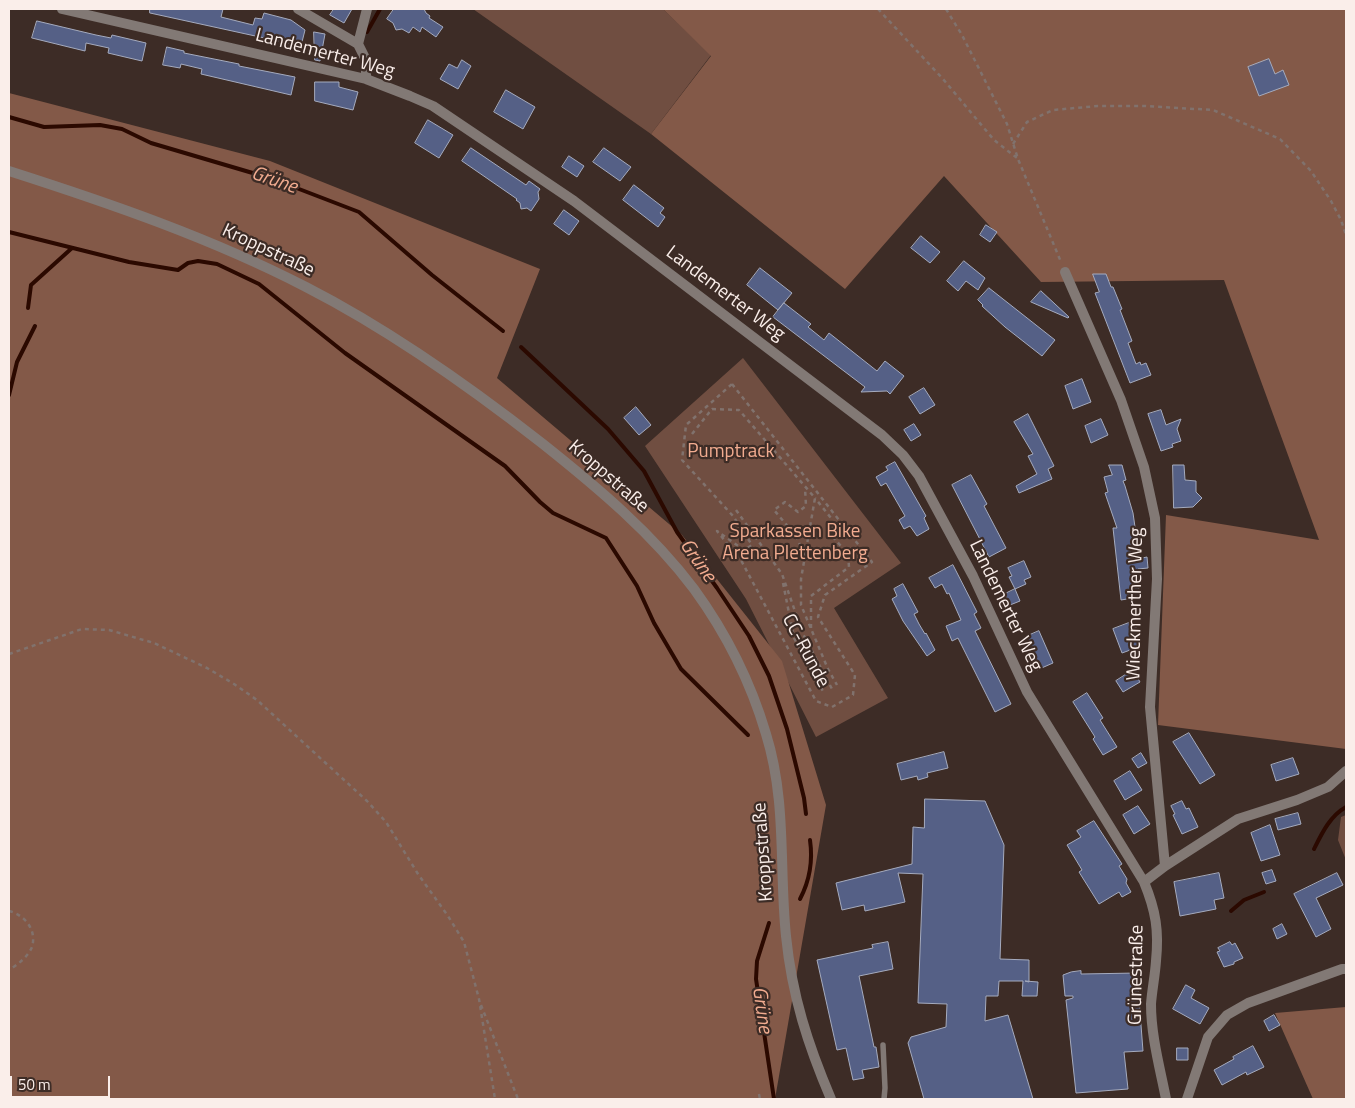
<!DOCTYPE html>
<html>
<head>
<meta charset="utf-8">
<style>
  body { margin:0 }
  #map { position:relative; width:1355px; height:1108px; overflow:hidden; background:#3d2c26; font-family:"Titillium Web",sans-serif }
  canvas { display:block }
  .frame { position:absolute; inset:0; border:10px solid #faeeea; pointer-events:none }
  .scale { position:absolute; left:10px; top:1076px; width:100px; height:22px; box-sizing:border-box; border:2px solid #faeeea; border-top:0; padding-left:6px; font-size:15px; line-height:18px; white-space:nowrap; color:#faeeea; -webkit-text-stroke:4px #3d2c26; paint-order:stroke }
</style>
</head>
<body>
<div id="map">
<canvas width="1355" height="1108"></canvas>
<div class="frame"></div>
<div class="scale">50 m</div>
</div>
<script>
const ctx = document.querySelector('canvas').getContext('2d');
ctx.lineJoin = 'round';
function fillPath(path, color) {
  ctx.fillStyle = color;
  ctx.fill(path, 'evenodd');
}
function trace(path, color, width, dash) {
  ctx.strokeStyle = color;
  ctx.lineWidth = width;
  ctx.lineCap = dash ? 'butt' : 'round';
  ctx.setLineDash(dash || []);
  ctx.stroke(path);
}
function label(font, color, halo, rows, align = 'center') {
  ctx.font = font + ' "Titillium Web",sans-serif';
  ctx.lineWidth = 4.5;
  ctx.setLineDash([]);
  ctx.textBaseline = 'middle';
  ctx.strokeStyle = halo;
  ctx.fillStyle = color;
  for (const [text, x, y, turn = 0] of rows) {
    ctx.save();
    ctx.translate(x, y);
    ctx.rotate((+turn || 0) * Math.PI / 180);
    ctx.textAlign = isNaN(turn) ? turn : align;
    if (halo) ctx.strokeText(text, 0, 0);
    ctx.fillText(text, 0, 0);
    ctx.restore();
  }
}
const green = new Path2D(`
  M473 9H663L711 55 651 134Z
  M743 358 901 563 834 608 888 698 816 737 746 599 645 446Z
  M1346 815V860L1338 840 1341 817Z`);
const forest = new Path2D(`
  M663 9H1346V749L1158 725 1166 515 1319 540 1224 280 1041 282 944 176 845 289 651 134 711 56Z
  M9 93 270 161 540 269 497 378 682 535 782 661 826 805 775 1099H9Z
  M1346 1007V1099H1313L1275 1013Z`);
const stream = new Path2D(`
  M367 32 380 9
  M9 117 44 127 100 125 122 129 151 143 273 179 359 212 432 275 503 331
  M9 232 129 262 178 270 188 263 198 261 217 264 259 284 345 353 505 466 540 502 553 513 606 538 637 586 654 623 681 669 748 735
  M28 308 31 285 72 248
  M521 347 608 429 644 471 677 532 717 588 749 636 769 676 787 729 804 798 806 814
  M9 395 17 362 35 326
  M1314 849C1322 833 1330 816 1346 807
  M800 899C810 880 813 861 810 840
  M1231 911 1244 900 1264 892
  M769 923 757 961 756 979 774 1099`);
const building = new Path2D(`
  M150 9H223L221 17 253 25 255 18 262 19 264 13 291 20 305 30 301 46 150 13Z
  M334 9H352L344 23 330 15Z
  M394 9H424L426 13 430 16 429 18 443 27 436 37 422 27 420 32 413 27 409 33 402 29 396 30 393 23 387 19Z
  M37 21 96 35 111 38 112 35 146 43 142 61 108 53 109 48 86 43 85 51 32 38Z
  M314 32 325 34 320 61 315 60Z
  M167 47 184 51V53L239 64V66L295 77 291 95 201 74 202 69 181 64 180 68 163 65Z
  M1269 59 1275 74 1283 70 1289 85 1259 96 1248 67Z
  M462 60 471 66 458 89 440 79 449 64 457 68Z
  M315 82H339V87L358 92 353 110 315 101Z
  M506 90 535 107 523 129 494 112Z
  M428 120 453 135 439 158 415 143Z
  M471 148 526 185 529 181 540 189 538 192 539 199 531 211 527 208 521 209 520 203 516 200 517 199 462 161Z
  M604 148 631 167 620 181 593 162Z
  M569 156 584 166 577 177 562 167Z
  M634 185 664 208 660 213 665 217 658 227 623 200Z
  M564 210 579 221 569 235 554 224Z
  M986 225 997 232 990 242 980 235Z
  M921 236 940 252 930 263 911 248Z
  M964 261 985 278 978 290 966 281 958 291 947 281Z
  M760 268 792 293 778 310 747 285Z
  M1093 274H1106L1111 287H1113L1122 309 1120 310 1132 341 1128 343 1136 364 1140 362 1141 365 1146 363 1151 375 1130 383 1095 293 1099 292Z
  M989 288 1055 340 1042 356 1005 327 982 306 983 305 978 300Z
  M1041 291 1069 317 1068 318 1031 302Z
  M784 303 811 324 808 327 824 340 829 333 877 371 885 361 904 376 890 394 887 391 861 392 865 387 773 317Z
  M1082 379 1091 402 1073 409 1065 386Z
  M924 388 935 405 920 414 909 397Z
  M636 407 651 425 639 435 624 418Z
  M1161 410 1166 425 1181 419 1177 429 1181 441 1172 444 1173 447 1161 451 1148 414Z
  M1028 414 1054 466 1048 469 1052 479 1019 493 1016 486 1037 474 1028 456 1033 454 1014 422Z
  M1101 419 1108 435 1091 443 1085 426Z
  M914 424 921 435 911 441 904 430Z
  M895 462 926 516 924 518 929 529 917 536 910 526 904 529 899 520 905 516 886 483 881 486 876 477 888 470 886 467Z
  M1109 465H1122L1126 480 1123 481 1125 486 1133 513 1135 527H1133L1137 559 1147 557 1148 568 1138 569 1139 597 1121 600 1113 528H1117L1105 493 1108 492 1104 477 1112 475Z
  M1173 465H1184L1185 480 1196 481V492L1202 498 1193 507 1174 508Z
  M971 475 987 504 984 506 1006 548 989 557 952 485Z
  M1024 561 1031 577 1024 580 1026 584 1015 589 1009 577 1012 576 1008 568Z
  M953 565 977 612 974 614 981 628 975 631 1011 704 995 712 958 638 952 641 946 626 961 620 949 593 947 594 942 584 935 588 929 578Z
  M903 584 918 612 914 614 919 624 925 634 926 633 935 650 927 656 903 621 892 599 897 596 894 589Z
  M1015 589 1020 601 1010 605 1005 594Z
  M1134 621 1138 633 1135 634 1139 645 1132 647 1133 649 1122 653 1113 629Z
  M1039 631 1053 663 1037 670 1023 638Z
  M1133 670 1140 682 1123 692 1116 681Z
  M1087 693 1103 718 1100 720 1117 747 1103 755 1093 739 1095 737 1073 702Z
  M1189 733 1215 775 1200 784 1173 742Z
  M944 752 948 768 927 773 928 777 918 780 917 776 901 780 897 764Z
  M1141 753 1147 763 1138 768 1132 759Z
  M1293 758 1299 774 1276 781 1271 765Z
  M1130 771 1142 790 1125 800 1114 781Z
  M925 799 985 801 1004 845 1000 959 1029 960V982L1025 981 1038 982 1037 996H1022L1023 981H999L998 996H986L985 1021 1008 1015 1033 1099H924L908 1043 911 1037 946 1027 947 1004 918 1003 923 874 898 873 905 902 865 911 864 905 842 910 836 883 912 864 913 827 924 828Z
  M1182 801 1186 809 1189 808 1198 827 1182 834 1173 815 1175 814 1171 806Z
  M1138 806 1150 824 1134 834 1123 815Z
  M1298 813 1301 824 1278 830 1275 819Z
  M1094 821 1122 864 1119 866 1127 879 1126 883 1131 892 1122 897 1119 892 1099 904 1079 872 1082 870 1067 845 1081 837 1077 831Z
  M1270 825 1280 855 1261 861 1251 833Z
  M1272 870 1276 881 1266 884 1262 873Z
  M1219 873 1224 898 1214 900 1216 909 1180 916 1174 882Z
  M1337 873 1343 885 1316 898 1331 929 1316 937 1294 894Z
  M1282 924 1287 934 1277 939 1273 929Z
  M888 942 893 969 859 976 874 1047H876L879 1067 862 1070 864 1078 853 1080 846 1048 837 1050 817 960 873 948 872 945Z
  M1230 942 1232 945 1235 943 1243 958 1234 962V964L1224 967 1217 952 1220 951 1218 948Z
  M1081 971V974L1137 973 1143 1051 1124 1052 1128 1089 1076 1093 1066 1000 1073 998V996H1065L1063 975 1071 972Z
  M1186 985 1195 990 1191 998 1209 1008 1200 1024 1173 1009Z
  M1274 1015 1280 1025 1269 1031 1264 1021Z
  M1253 1046 1264 1067 1247 1075 1246 1072 1222 1085 1214 1070 1234 1059 1233 1057Z
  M1177 1048H1188V1060H1177Z`);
const path = new Path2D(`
  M878 9 943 79 994 140 1017 158
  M946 9 962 35 1007 124 1018 159 1061 262
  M1013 144 1027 122 1053 110 1098 106H1145L1213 110 1280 139 1311 171 1331 201 1341 220 1346 235
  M732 384 872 562 825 595 818 617 855 675 853 695 832 707 816 701 742 562 717 531 744 550 752 545 733 516 682 460 686 425Z
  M692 434 712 409 739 410 815 498 801 579V605L828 669 837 685
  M736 510 782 574 803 634 832 689
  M804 554 796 536 774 510 785 502 798 512 806 506 805 488
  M783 583 794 638 824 693
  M811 628V596L849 567 848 554 831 535V518L815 498
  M9 654 82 629 109 630 154 643 207 668 234 684 257 700 367 801 386 822 418 874 448 916 464 942 479 999 495 1099
  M9 911C25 915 37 930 32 947 28 957 17 965 9 970
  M481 1005 518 1099
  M759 1094 760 1099`);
const service = new Path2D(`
  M883 1045 885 1088 884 1099`);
const minor = new Path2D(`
  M62 9 366 79 410 96 433 106 574 201 882 435 903 455 919 476 973 576 1027 692 1144 882C1156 911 1159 931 1156 961 1155 976 1152 990 1151 1004 1151 1036 1160 1068 1166 1099
  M298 9 358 44 366 60V79
  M358 44 367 9
  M1065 272 1121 400 1144 467 1155 518 1157 579 1150 707 1165 866
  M1144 882 1165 866 1238 819 1297 800 1328 787 1346 771
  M1187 1099 1208 1037 1227 1015 1248 1003 1342 969H1346`);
const tertiary = new Path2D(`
  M9 171C109 203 211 238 306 287 390 330 469 386 543 444 597 487 652 533 694 589 726 633 751 683 766 734 787 801 779 869 786 936 792 996 808 1045 831 1099`);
const streetNames = [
  ["Landemerter Weg",325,54,15],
  ["Kroppstraße",268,251,25],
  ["Landemerter Weg",725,294,37],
  ["Kroppstraße",608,477,41],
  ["Wieckmerther Weg",1136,604,-89],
  ["Landemerter Weg",1005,606,64],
  ["CC-Runde",805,651,62],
  ["Kroppstraße",764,852,-94],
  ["Grünestraße",1137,975,-89]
];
const parkNames = [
  ["Pumptrack",731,452],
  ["Sparkassen Bike",795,532],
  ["Arena Plettenberg",795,554]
];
const waterNames = [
  ["Grüne",274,181,19],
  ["Grüne",697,561,55],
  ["Grüne",761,1010,82]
];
fillPath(green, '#704e41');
fillPath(forest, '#835948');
trace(stream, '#2b0900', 4);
fillPath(building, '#556086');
trace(building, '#a5abbe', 1);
trace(path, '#81726d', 2.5, [4, 4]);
trace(service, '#827975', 5.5);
trace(minor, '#827975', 10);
trace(tertiary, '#827975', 10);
label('19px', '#faeeea', '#3d2c26', streetNames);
label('19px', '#f2ac90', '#3d2c26', parkNames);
label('italic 20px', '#f2ac90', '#3d2c26', waterNames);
</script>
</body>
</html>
